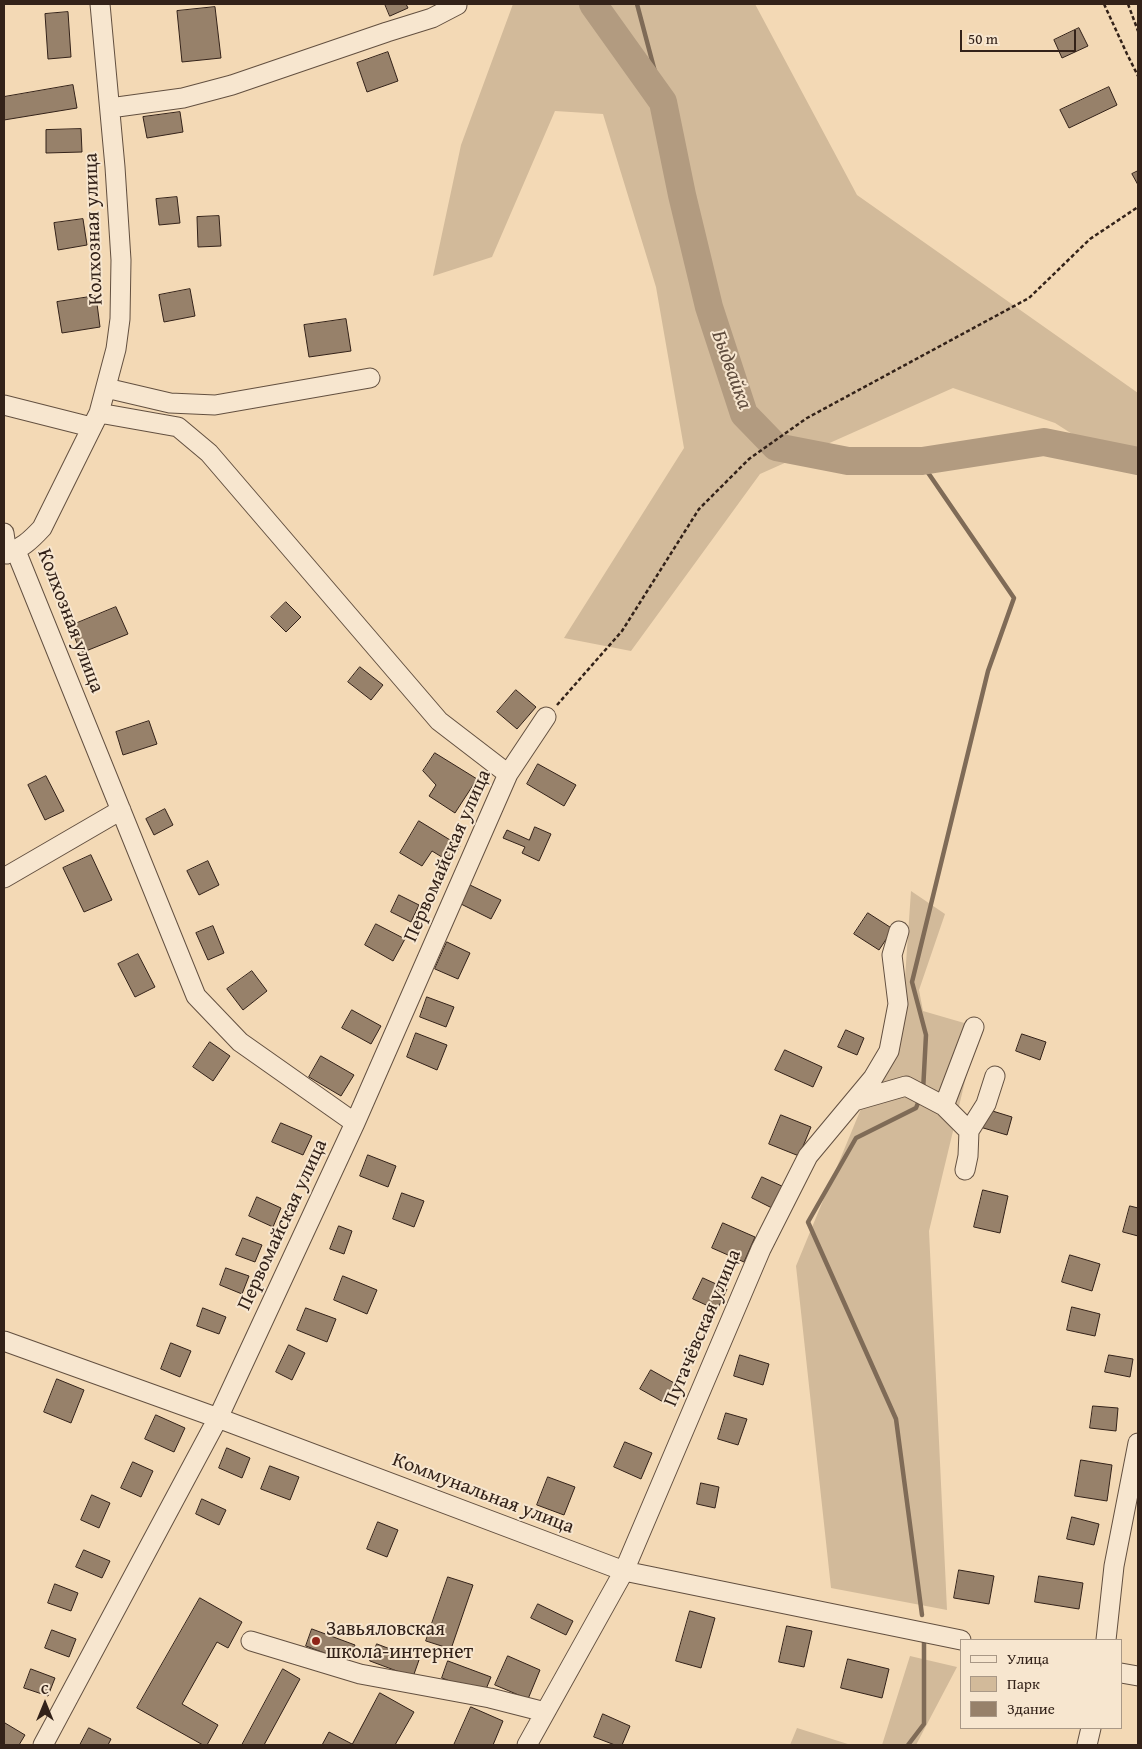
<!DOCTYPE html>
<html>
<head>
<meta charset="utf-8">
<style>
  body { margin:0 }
  #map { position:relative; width:1142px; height:1749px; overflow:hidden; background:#f3d9b5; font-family:"Gentium Book Plus",serif }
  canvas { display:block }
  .frame { position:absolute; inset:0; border:5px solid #332219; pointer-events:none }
  .legend { position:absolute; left:960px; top:1639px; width:162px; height:90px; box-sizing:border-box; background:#f7e6cf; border:1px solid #a99886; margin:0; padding:6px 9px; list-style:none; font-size:15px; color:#332219 }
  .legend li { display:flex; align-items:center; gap:10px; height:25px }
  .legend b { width:25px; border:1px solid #a99886 }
  .north { position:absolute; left:20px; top:1679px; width:50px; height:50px; -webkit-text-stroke:4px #f7e6cf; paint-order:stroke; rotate:0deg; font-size:14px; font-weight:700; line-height:20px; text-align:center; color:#332219 }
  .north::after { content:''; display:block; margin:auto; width:18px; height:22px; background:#332219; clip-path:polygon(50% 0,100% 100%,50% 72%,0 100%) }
  .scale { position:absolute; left:960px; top:30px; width:116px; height:22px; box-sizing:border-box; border:2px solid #332219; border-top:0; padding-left:6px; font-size:15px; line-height:18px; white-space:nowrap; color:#332219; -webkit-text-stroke:4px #f7e6cf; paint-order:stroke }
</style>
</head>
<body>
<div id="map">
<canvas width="1142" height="1749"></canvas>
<div class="frame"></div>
<ul class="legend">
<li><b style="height:6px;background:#f7e6cf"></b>Улица</li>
<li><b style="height:14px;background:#d2ba9a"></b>Парк</li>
<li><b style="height:14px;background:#97816a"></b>Здание</li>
</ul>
<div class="north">С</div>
<div class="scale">50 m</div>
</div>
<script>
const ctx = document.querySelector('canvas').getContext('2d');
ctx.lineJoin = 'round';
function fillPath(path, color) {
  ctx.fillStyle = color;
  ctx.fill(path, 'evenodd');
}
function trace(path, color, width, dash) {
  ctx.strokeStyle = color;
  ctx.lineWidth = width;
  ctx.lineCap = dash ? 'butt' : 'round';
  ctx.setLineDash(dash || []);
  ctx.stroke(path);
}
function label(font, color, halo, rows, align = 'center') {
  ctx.font = font + ' "Gentium Book Plus",serif';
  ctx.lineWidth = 4;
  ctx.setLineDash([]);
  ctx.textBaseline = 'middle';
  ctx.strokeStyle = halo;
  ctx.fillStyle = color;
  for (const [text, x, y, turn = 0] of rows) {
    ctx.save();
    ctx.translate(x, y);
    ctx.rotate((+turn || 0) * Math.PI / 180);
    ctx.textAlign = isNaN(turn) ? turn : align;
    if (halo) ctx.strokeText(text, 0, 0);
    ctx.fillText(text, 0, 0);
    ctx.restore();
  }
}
const green = new Path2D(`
  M513 4H755L857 195 1138 393V476L1055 423 953 388 760 474 631 651 564 638 684 448 656 287 603 114 555 111 492 257 433 276 461 145Z
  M911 891 945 914 919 990 923 1011 978 1027 929 1231 947 1610 831 1588 796 1266 903 1007Z
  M910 1656 957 1667 916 1745H882Z
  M797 1728 851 1745H790Z`);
const stream = new Path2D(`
  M637 4 663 102
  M920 461 1014 598 988 671 912 982 926 1035 923 1091
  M920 1098 916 1108 856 1138 808 1222 896 1419 922 1615
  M908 1745 924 1724V1641`);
const river = new Path2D(`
  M593 4 663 102 682 195 709 307 744 414 776 447 848 461H922L1044 442 1138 461`);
const building = new Path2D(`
  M385 4H406L408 8 390 16Z
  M215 7 221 58 182 62 177 11Z
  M68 12 71 57 48 59 45 14Z
  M1079 28 1088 46 1062 58 1054 40Z
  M388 52 398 81 367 92 357 63Z
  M73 85 77 108 4 120V97Z
  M1109 87 1117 105 1069 128 1060 110Z
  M180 112 183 132 147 138 143 117Z
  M81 129 82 152 46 153V130Z
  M1138 171V185L1132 174Z
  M177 197 180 223 159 225 156 199Z
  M219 216 221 246 198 247 197 217Z
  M83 219 87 245 58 250 54 223Z
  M190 289 195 316 164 322 159 295Z
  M96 296 100 327 62 333 57 302Z
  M346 319 351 351 309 357 304 325Z
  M286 602 301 617 286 632 271 617Z
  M116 607 128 634 81 653 70 626Z
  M360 667 383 685 371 700 348 682Z
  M516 690 536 707 517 729 497 712Z
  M149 721 157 744 123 755 116 732Z
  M435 753 477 779 455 813 429 796 436 785 423 771Z
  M538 764 576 785 564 806 527 784Z
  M46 776 64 811 45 820 28 785Z
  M165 809 173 825 154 835 146 819Z
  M419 821 460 846 450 862 432 851 422 866 400 853Z
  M535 827 551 834 539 861 522 853 525 847 503 838 507 830 529 840Z
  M91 855 112 900 84 912 63 868Z
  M208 861 219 885 199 895 187 871Z
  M470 885 501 900 491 919 461 904Z
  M399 895 419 905 411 922 391 912Z
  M868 913 893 929 879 950 854 934Z
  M376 924 405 939 393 961 365 945Z
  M213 926 224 953 208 960 196 933Z
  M447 942 470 953 458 979 435 969Z
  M138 954 155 987 135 997 118 964Z
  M252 971 267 991 243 1010 227 989Z
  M427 997 454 1007 446 1027 420 1017Z
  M352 1010 381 1026 371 1044 342 1028Z
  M846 1030 864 1038 857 1055 838 1047Z
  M416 1033 447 1045 437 1070 407 1057Z
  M1022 1034 1046 1042 1040 1060 1016 1051Z
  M210 1042 230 1056 213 1081 193 1067Z
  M785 1050 822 1067 813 1087 775 1070Z
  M321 1056 354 1075 341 1096 309 1077Z
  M986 1109 1012 1117 1007 1135 980 1127Z
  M781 1115 811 1127 799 1156 769 1144Z
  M281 1123 312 1136 303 1155 272 1142Z
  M368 1155 396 1166 388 1187 360 1176Z
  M762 1177 784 1187 774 1209 752 1198Z
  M983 1190 1008 1196 1000 1233 974 1227Z
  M402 1193 424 1201 414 1227 393 1219Z
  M257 1197 281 1208 273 1227 249 1216Z
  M1130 1206 1138 1208V1236L1123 1232Z
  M723 1223 755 1237 744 1262 712 1248Z
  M339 1226 352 1231 344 1254 330 1249Z
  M243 1238 262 1245 255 1262 236 1255Z
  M1070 1255 1100 1264 1092 1291 1062 1282Z
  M226 1268 249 1276 242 1294 220 1285Z
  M343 1276 377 1290 367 1314 334 1300Z
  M703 1278 727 1289 717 1310 693 1299Z
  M1072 1307 1100 1314 1095 1336 1067 1330Z
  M203 1308 226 1317 219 1334 197 1326Z
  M306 1308 336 1319 327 1342 297 1330Z
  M171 1343 191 1351 180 1377 161 1369Z
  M289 1345 305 1353 292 1380 276 1372Z
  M740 1355 769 1364 763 1385 734 1376Z
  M1109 1355 1133 1359 1130 1377 1105 1372Z
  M651 1370 676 1384 665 1403 640 1389Z
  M57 1379 84 1390 71 1423 44 1412Z
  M1093 1406 1118 1408 1116 1431 1090 1428Z
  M726 1413 747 1419 738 1445 718 1439Z
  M156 1415 185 1428 174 1452 145 1439Z
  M625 1442 652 1453 641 1479 614 1467Z
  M227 1448 250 1458 242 1478 219 1468Z
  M1081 1460 1112 1465 1107 1501 1075 1496Z
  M133 1462 153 1471 141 1497 121 1488Z
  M270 1466 299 1477 290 1500 261 1489Z
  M548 1477 575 1487 564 1515 537 1505Z
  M701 1483 719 1487 715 1508 697 1504Z
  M92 1495 110 1503 99 1528 81 1520Z
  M202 1499 226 1510 219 1525 196 1514Z
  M1072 1517 1099 1524 1094 1545 1067 1539Z
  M378 1522 398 1530 387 1557 367 1549Z
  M84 1550 110 1561 102 1578 76 1567Z
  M959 1570 994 1576 989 1604 954 1598Z
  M1039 1576 1083 1583 1079 1609 1035 1602Z
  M448 1577 473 1585 451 1649 426 1641Z
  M55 1584 78 1593 71 1611 48 1603Z
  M200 1598 242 1622 228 1648 217 1642 182 1704 218 1725 207 1745H203L137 1708Z
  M538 1604 573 1621 566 1635 531 1618Z
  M690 1611 715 1618 701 1668 676 1661Z
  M787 1626 812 1631 804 1667 779 1662Z
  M312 1629 355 1645 348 1662 306 1646Z
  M52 1630 76 1639 69 1657 45 1648Z
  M377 1644 419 1660 413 1677 370 1661Z
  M508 1656 540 1670 528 1699 495 1685Z
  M848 1659 889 1669 882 1698 841 1688Z
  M448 1661 491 1677 484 1694 442 1678Z
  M31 1669 55 1678 48 1696 24 1688Z
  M283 1669 300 1679 264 1745H242Z
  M380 1693 414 1712 395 1745H322L329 1732 352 1744Z
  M471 1707 503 1721 493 1745H454Z
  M603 1714 630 1726 622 1745H615L594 1737Z
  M5 1723 25 1735 19 1745H4V1726Z
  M89 1728 111 1739 108 1745H80Z`);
const path = new Path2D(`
  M1104 4 1127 54 1138 76
  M1128 4 1138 31
  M557 705 622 631 699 509 749 459 807 418 1029 298 1090 239 1138 207`);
const minor = new Path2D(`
  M110 108 183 98 232 85 387 32 432 18 457 5V4
  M106 388 170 403 215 405 370 378
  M4 405 91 427
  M99 413 178 427 209 453 439 721 508 774
  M4 533 7 554
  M16 551 196 996 240 1042 355 1123
  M6 554C21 549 31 540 42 528L99 413 116 349 120 319 121 260 115 167 100 4
  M4 878 121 810
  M854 1101 906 1086 944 1106 974 1027
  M944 1106 969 1131 968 1156 965 1170
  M969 1131 986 1104 995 1076
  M4 1341 218 1418 624 1571 961 1640
  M1106 1640 1114 1566 1138 1443
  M251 1641 360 1674 490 1698 545 1712
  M1121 1673 1138 1676
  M43 1745 218 1418 355 1123 508 774 546 717
  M527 1745 624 1571 761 1249 808 1156 873 1078 889 1051 898 1004 892 955 899 931
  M1087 1745 1091 1728`);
const markers = [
  [316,1641,5,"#8f2418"]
];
const streetNames = [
  ["Колхозная улица",94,229,-92],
  ["Колхозная улица",70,621,69],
  ["Первомайская улица",448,856,-66],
  ["Первомайская улица",283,1225,-65],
  ["Пугачёвская улица",703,1328,-67],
  ["Коммунальная улица",483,1494,21]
];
const poiNames = [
  ["Завьяловская",326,1630],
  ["школа-интернет",326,1653]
];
const waterNames = [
  ["Быдвайка",731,370,70]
];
fillPath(green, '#d2ba9a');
trace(stream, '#7f6b57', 4.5);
trace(river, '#b29b80', 28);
fillPath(building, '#97816a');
trace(building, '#332219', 1);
trace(minor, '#635040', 21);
trace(path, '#332219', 2.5, [4, 2.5]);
trace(minor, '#f7e6cf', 19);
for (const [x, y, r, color] of markers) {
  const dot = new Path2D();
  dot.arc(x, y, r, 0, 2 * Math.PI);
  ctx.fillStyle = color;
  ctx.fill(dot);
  trace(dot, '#f7e6cf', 2);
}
label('20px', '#332219', '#f7e6cf', streetNames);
label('20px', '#332219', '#f7e6cf', poiNames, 'left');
label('italic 21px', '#5f4c3d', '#f7e6cf', waterNames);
</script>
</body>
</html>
